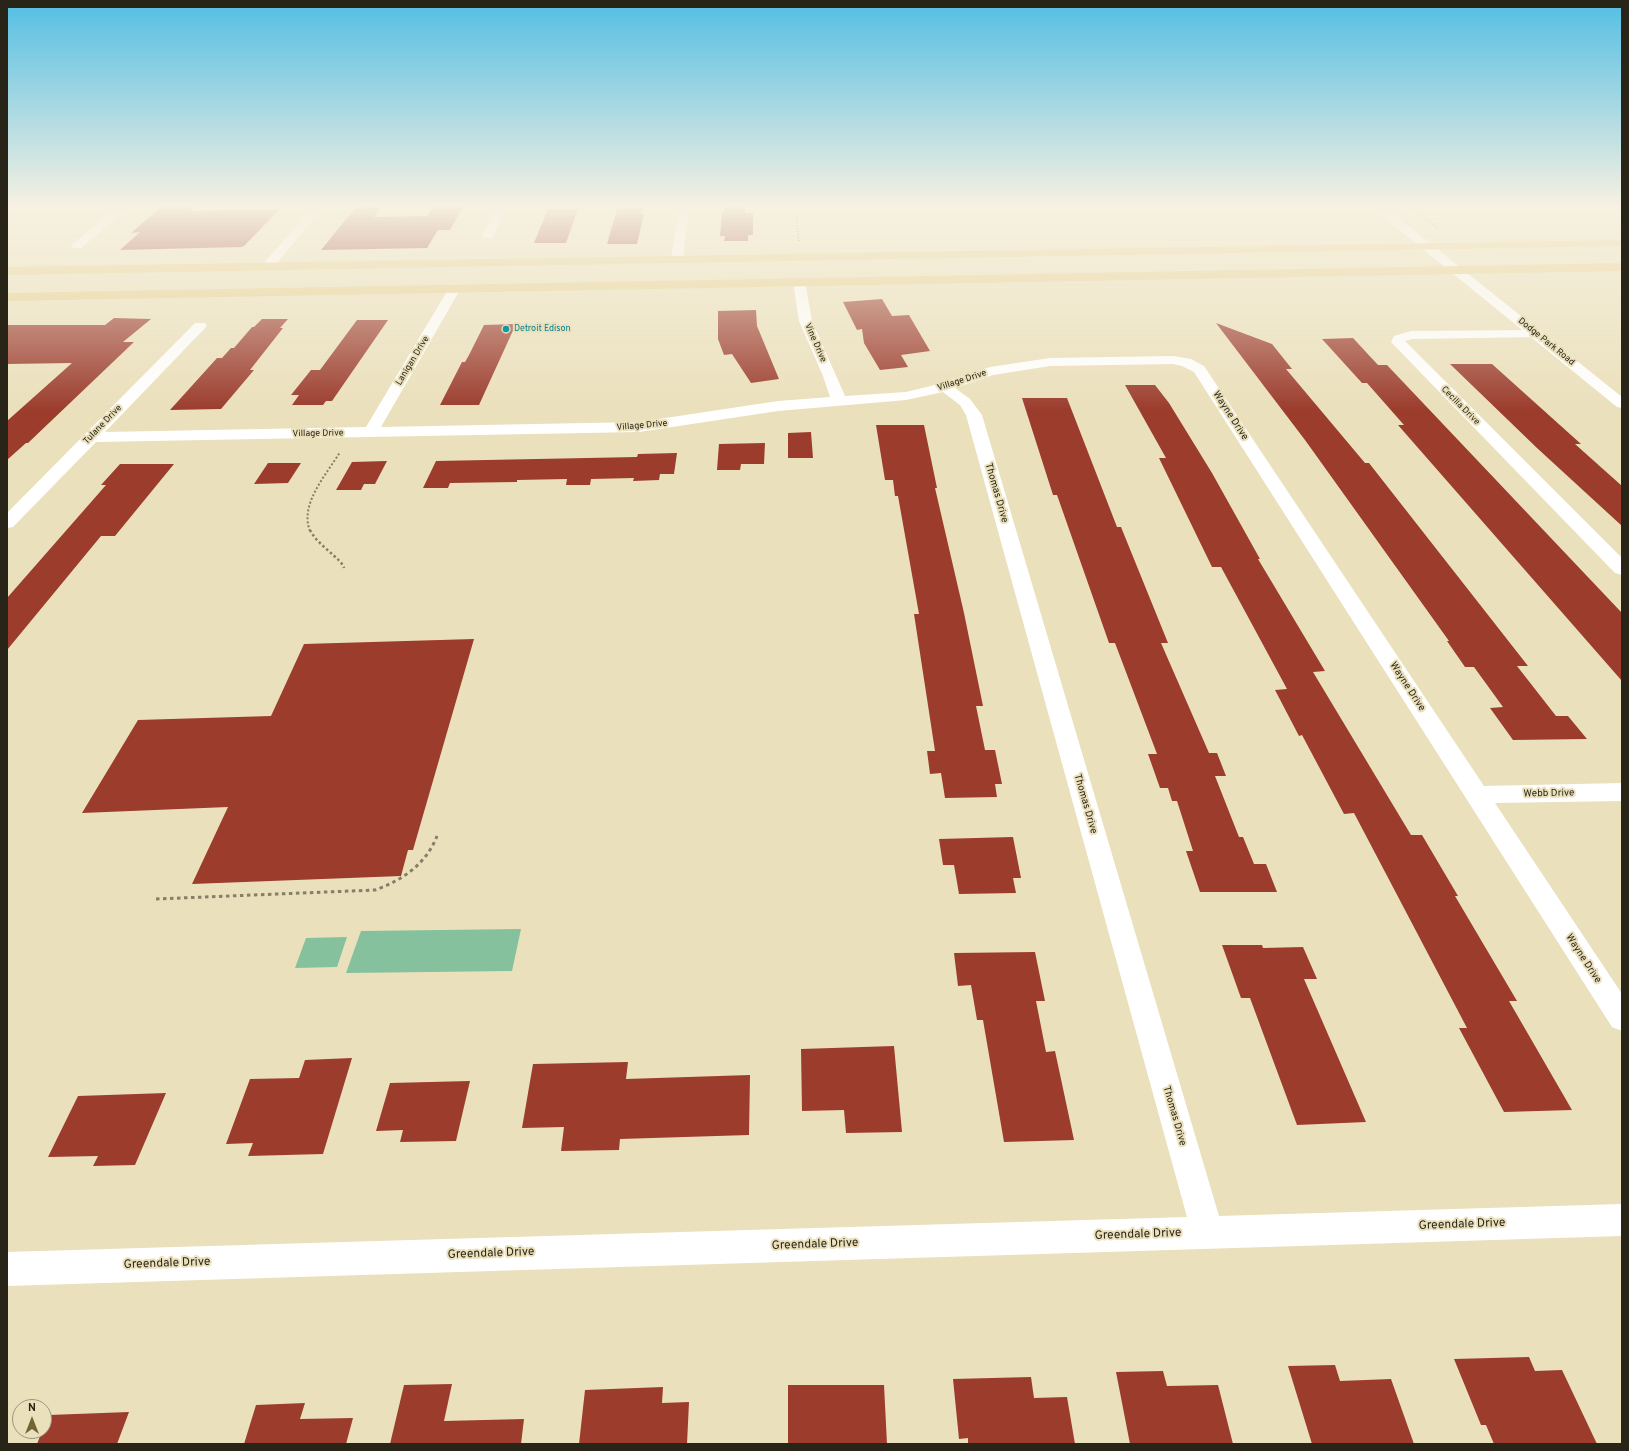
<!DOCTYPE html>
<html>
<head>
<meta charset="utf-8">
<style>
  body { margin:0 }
  #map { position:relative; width:1629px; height:1451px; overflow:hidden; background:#ebe0bc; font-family:Overpass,sans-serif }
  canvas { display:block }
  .frame { position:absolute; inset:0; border:8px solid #282417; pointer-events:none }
  .north { position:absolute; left:12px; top:1399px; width:40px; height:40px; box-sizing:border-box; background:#ebe0bc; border:1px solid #9d957a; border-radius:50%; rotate:0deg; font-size:11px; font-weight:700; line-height:16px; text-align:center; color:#282417 }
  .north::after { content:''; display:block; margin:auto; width:14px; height:18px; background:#716633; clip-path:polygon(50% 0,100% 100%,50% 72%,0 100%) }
</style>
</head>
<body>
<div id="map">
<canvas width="1629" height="1451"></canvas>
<div class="frame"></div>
<div class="north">N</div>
</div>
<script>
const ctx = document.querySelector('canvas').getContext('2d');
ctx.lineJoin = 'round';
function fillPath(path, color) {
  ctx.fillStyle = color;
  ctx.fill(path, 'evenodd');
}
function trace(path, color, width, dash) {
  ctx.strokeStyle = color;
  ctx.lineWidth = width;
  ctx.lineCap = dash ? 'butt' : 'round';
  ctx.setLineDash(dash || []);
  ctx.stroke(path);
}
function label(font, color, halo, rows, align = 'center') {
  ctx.font = font + ' Overpass,sans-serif';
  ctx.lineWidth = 4;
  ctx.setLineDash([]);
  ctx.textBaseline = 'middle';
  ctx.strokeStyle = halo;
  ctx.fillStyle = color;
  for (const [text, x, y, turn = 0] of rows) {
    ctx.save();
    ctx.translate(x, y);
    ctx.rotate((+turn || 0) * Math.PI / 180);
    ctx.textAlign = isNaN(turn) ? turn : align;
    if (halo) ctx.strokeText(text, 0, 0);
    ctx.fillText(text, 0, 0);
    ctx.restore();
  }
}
const green = new Path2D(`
  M521 929 512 971 346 973 361 931Z
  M347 937 337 967 295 968 306 938Z`);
const building = new Path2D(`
  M161 207H194L190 211 280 209 244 246 241 247 120 250 140 232 131 233Z
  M356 207H381L374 217 427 216 433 207H463L450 230H438L427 248 321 250Z
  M724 207H745V213H753V235H748V241H724L725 236H720L722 213H724Z
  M642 208 641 214H644L637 244H607L617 209Z
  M548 209H578L566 243H534Z
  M882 299 892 316 909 315 930 351 901 355 908 367 880 370 864 343 862 329 857 330 843 302Z
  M756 310 757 326 779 379 751 383 732 354 724 355 718 339V311Z
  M114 318 151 319 123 342H134L28 443H26L7 460V421L72 363 7 364V325H105Z
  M262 319H288L280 328H283L250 370H254L221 409 170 410 217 358H222L231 348H234L252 327H254Z
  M357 320H388L332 401H326L323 405H292L299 395H291L311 370H320Z
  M1216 323 1272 344 1292 369H1286L1365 463H1369L1528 666H1517L1556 716H1568L1587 739 1513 740 1490 708 1503 707 1474 667H1465L1447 641H1449L1305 440Z
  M516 324 479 405H440L462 362H465L469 355 484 325Z
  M1353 338 1378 365H1387L1622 613V681L1398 425H1404L1367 383H1362L1322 339Z
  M1450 364H1492L1581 444H1575L1622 486V526L1537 448Z
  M1125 385H1155L1169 403 1212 473 1260 559H1258L1325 671 1313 672 1411 835H1422L1458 896H1455L1517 1001H1509L1572 1110 1504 1112 1459 1028H1467L1354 813 1344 814 1302 735 1299 736 1275 690 1287 689 1221 567H1212L1159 458H1166Z
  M1022 398H1067L1117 527H1121L1168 643H1161L1209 753H1217L1226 776H1215L1239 837H1243L1254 864H1266L1277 892H1200L1186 851H1193L1177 801H1172L1168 788H1160L1148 754H1157L1115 643H1109L1057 495H1053Z
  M876 425H924L937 488H935L964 613 983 706H976L985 750H995L1002 784H995L997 797 945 798 941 773 930 774 927 751H935L914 614H919L898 496H895L893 480H885Z
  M811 432 813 458H788V433Z
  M765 443 764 464H741L740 470H717L719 444Z
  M677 453 674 474H660L659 480 633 481 634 478 591 479 590 485H566L567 479 517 480V482L450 483 448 488H423L436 461 637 457 638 454Z
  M387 461 375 484H364L361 490H336L352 462Z
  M268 463H301L288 483 254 484Z
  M120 464H174L115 536H101L7 650V598L106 485H101Z
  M474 639 413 850H408L401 876 192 884 228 807 82 813 138 720 271 716 304 644Z
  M1013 837 1021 878H1013L1016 893 959 894 954 865H943L939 839Z
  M1222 945H1262L1263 948 1303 947 1317 979H1304L1366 1122 1297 1125 1250 998H1241Z
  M1035 952 1045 1001H1036L1046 1052 1055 1051 1074 1140 1004 1142 983 1020H977L971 985 958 986 954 953Z
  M894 1046 902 1132 846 1133 844 1110 802 1111 801 1049Z
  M352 1058 323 1154 248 1156 253 1143 226 1144 250 1079 299 1078 305 1060Z
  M628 1062 626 1079 750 1075 749 1135 620 1139 619 1150 561 1151 564 1127 522 1128 533 1064Z
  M470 1081 456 1141 400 1142 403 1130 376 1131 390 1083Z
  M166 1093 135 1165 93 1166 98 1156 48 1157 78 1096Z
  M1529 1357 1535 1371 1562 1370 1597 1444H1494L1486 1425H1481L1454 1359Z
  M1335 1365 1340 1381 1391 1379 1414 1444H1312L1288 1366Z
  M1163 1371 1167 1386 1218 1385 1233 1444H1130L1116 1372Z
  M1031 1377 1034 1398 1067 1397 1075 1444H968V1438L959 1439 953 1379Z
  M452 1384 444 1421 524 1419 521 1444H390L404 1385Z
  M788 1385H884L887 1444H788Z
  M663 1387 662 1403 689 1402 687 1444H579L585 1390Z
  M305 1403 300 1419 353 1418 346 1444H244L256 1405Z
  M129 1412 117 1444H37L42 1431H44L49 1415Z`);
const pathFar3 = new Path2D(`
  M1411 207 1439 229
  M796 216 799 241`);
const pathFar2 = new Path2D(`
  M310 531C299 504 327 474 340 452`);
const pathFar1 = new Path2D(`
  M310 530C317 545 342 559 344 568`);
const path = new Path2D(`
  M156 899 375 890C403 880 426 864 437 836`);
const minor = new Path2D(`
  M118 207H130L81 248H73L71 246 73 244Z
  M313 207H324L271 270H263L261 267 263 264Z
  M496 207H507L492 238H484L482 236Z
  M679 207H689L683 259 677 263 671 259Z
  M799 278 805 282 812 321 845 396 906 392 931 386 990 367 1050 358 1173 356 1191 359 1204 366 1484 786 1622 783V801L1495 803 1622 994V1031L1612 1027 1194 372 1182 366 1173 364 1050 366 993 375 955 388 970 399 982 415 1219 1216 1622 1204V1236L7 1286V1252L1187 1217 966 415 960 405 943 392 906 400 778 411 639 432 96 442 13 527 7 528V513L195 323H205L207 326 105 432 366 427 449 288 455 284 461 288 381 427 639 422 778 401 830 397 823 376 799 321 793 282Z
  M1536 330 1541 331 1543 334 1541 337 1412 339 1405 341 1622 558V575L1615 573 1391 342 1394 336 1411 331Z`);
const tertiary = new Path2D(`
  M1371 207H1384L1416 232 1622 397V408L1617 407Z`);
const primary = new Path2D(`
  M1622 240V246L7 275V267Z
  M1622 263V271L7 301V293Z`);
const markers = [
  [506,329,4,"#0f9aa8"]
];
const farCulturenames = [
  ["Detroit Edison",514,329]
];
const farStreetnames = [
  ["Dodge Park Road",1546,342,39],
  ["Vine Drive",815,343,66],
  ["Lanigan Drive",413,361,-59],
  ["Village Drive",962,381,-18],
  ["Cecilia Drive",1460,406,45],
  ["Tulane Drive",103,425,-46],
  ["Village Drive",642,426,-5],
  ["Village Drive",318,434,-1]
];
const streetNames = [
  ["Wayne Drive",1230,416,57],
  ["Thomas Drive",996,493,74],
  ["Wayne Drive",1407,687,57],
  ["Webb Drive",1549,794,-1],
  ["Thomas Drive",1085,804,74],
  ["Wayne Drive",1583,959,57],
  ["Thomas Drive",1174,1116,74]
];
const nearStreetnames = [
  ["Greendale Drive",1462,1225,-2],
  ["Greendale Drive",1138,1235,-2],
  ["Greendale Drive",815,1245,-2],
  ["Greendale Drive",491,1254,-2],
  ["Greendale Drive",167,1264,-2]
];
fillPath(green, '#84c19c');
fillPath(building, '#9b3c2d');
trace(pathFar3, '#867f67', 1.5, [1.5, 1.5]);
trace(pathFar2, '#867f67', 2, [2, 2]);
trace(pathFar1, '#867f67', 2.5, [2.5, 2.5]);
trace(path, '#867f67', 3, [3.5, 3.5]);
fillPath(minor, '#fff');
fillPath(tertiary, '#fff');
fillPath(primary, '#e6cd8b');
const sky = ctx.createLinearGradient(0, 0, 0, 411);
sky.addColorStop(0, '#53bee4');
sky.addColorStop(0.5, '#f6f1e1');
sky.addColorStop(1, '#f6f1e100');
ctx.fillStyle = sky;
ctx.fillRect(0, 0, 1629, 411);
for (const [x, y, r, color] of markers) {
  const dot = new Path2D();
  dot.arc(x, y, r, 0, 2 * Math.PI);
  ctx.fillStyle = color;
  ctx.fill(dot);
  trace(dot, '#ebe0bc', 1.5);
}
label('9px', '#0d838f', '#ebe0bc', farCulturenames, 'left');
label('9px', '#282417', '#ebe0bc', farStreetnames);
label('10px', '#282417', '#ebe0bc', streetNames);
label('12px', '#282417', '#ebe0bc', nearStreetnames);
</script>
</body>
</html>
